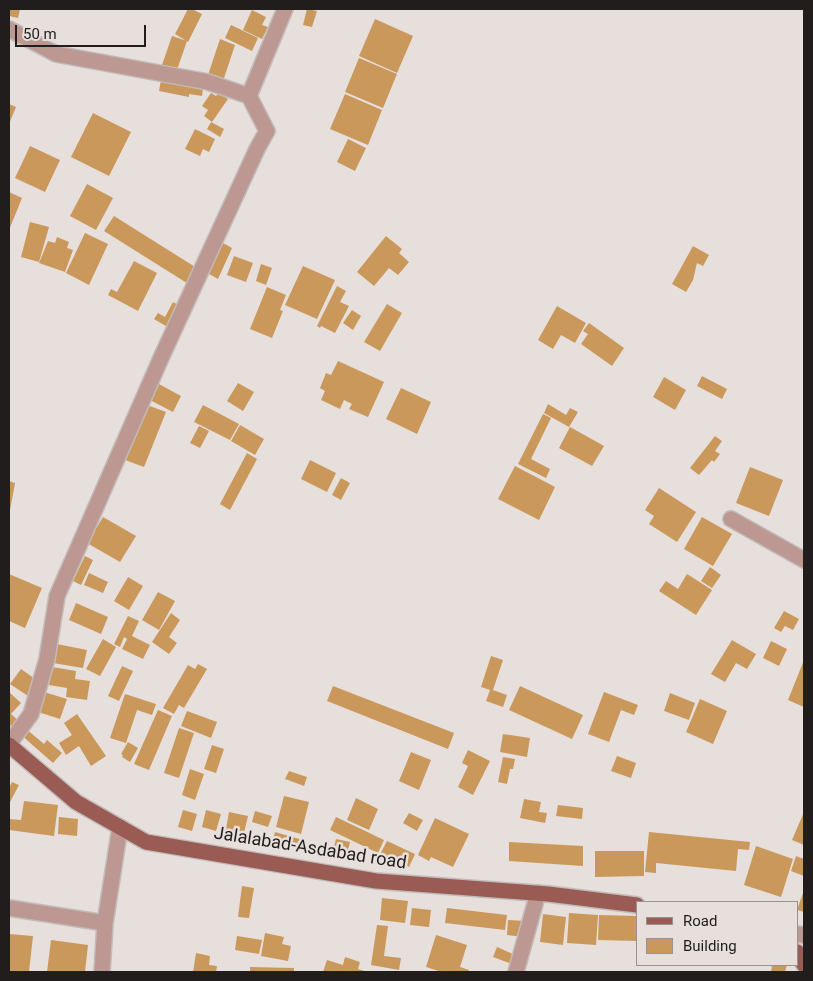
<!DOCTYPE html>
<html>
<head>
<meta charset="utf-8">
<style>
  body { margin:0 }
  #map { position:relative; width:813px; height:981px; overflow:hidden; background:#e6dfdc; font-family:Roboto,sans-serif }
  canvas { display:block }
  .frame { position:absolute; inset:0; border:10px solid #201d1c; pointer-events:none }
  .legend { position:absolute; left:636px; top:901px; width:162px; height:65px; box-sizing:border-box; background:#e6dfdc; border:1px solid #97918f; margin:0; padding:6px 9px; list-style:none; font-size:15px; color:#201d1c }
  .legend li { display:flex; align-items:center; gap:10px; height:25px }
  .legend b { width:25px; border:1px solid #97918f }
  .scale { position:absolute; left:15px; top:25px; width:131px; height:22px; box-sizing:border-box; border:2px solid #201d1c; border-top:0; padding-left:6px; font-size:15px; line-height:18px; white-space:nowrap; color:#201d1c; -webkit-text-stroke:4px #e6dfdc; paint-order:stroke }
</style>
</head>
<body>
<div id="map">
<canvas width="813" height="981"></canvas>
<div class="frame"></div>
<ul class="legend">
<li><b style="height:6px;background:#995b53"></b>Road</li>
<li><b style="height:14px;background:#ca985b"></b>Building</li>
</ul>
<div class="scale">50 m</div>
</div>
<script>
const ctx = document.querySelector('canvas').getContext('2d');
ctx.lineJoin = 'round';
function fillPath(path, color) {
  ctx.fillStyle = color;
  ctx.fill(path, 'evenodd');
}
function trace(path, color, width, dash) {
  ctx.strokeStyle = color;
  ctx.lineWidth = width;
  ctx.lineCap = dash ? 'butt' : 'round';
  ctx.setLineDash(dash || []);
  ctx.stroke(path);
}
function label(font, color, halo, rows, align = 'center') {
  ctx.font = font + ' Roboto,sans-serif';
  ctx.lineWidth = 5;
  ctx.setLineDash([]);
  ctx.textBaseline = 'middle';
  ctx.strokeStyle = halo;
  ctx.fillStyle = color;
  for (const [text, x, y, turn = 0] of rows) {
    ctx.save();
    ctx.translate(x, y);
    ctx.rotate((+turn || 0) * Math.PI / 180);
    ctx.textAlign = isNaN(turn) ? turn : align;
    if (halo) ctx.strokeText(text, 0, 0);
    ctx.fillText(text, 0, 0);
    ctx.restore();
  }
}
const building = new Path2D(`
  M9 9H20L18 18 9 16Z
  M188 9H192L202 14 188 42 175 34Z
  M307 9 317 11 312 27 303 25Z
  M252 10 266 17 262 25 268 27 262 39 243 30Z
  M375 19 413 36 397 73 359 56Z
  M231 25 258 38 252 51 225 38Z
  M172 36 187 41 177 70 162 65Z
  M220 39 235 45 222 84 207 78Z
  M359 58 397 74 383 108 345 92Z
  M161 80 203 88 202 96 189 94V97L159 91Z
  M211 93 216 96 218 93 228 99 212 122 204 116 208 110 202 106Z
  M345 94 382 110 368 145 330 129Z
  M9 104 16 107 9 124Z
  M93 113 131 132 109 176 71 157Z
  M211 122 224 129 220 137 207 129Z
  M195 129 215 139 209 152 203 149 200 156 185 149Z
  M348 139 366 148 355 171 337 162Z
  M30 146 60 160 45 192 15 178Z
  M87 184 113 198 96 230 70 216Z
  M9 192 22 198 9 230Z
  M114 216 200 270 190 285 104 231Z
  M30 222 49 227 39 262 21 257Z
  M85 233 108 244 89 285 66 273Z
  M386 236 402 249 399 253 409 262 398 275 389 268 374 286 357 272Z
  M57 237 69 242 67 248 73 250 65 272 39 263 48 241 55 243Z
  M223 243 232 248 218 279 209 274Z
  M693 246 709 255 703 266 697 263 693 280 686 292 672 284Z
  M234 256 253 263 246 282 227 275Z
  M134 261 157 273 138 311 108 295 111 289 117 292Z
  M261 264 272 268 266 285 256 281Z
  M303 266 335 280 317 319 285 305Z
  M337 286 346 291 340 302 349 306 335 333 321 326 320 328 317 326Z
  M267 287 286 295 280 310 283 311 272 338 250 329Z
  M173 302 184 308 171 329 154 319 158 313 165 317Z
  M387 304 402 313 380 351 364 342Z
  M557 306 586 323 575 343 561 335 553 349 538 340Z
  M352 310 361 316 353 330 343 323Z
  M589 323 624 348 612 366 581 344 588 334 583 331Z
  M338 361 384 382 368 417 349 409 352 404 344 400 340 409 321 400 325 391 320 388 326 373 331 375Z
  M702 376 727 389 722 399 697 386Z
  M664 377 686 390 675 410 653 397Z
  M157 383 181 396 173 412 148 399Z
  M238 383 254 392 243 411 227 401Z
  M401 388 431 402 417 434 386 419Z
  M548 404 566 415 570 408 578 412 569 427 544 413Z
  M147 405 166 412 144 467 125 460Z
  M203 405 239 424 230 440 194 422Z
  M543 414 551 418 531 459 550 469 546 478 518 464Z
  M240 425 264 439 255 455 231 441Z
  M199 426 209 431 200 448 190 443Z
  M570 427 604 446 592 466 559 448Z
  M715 436 722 441 715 451 720 454 714 462 712 460 699 475 690 468Z
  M247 453 257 459 230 510 220 504Z
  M310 460 336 473 327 492 301 479Z
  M515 466 555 487 539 520 498 499Z
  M750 467 783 480 769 516 736 503Z
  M341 478 350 483 341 500 332 495Z
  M9 481 15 483 10 510H9Z
  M659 488 696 512 677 542 649 524 654 516 645 510Z
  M103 517 136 536 120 562 87 543Z
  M702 517 732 534 713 566 684 549Z
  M85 556 93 560 81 585 73 581Z
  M710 567 721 575 712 588 701 581Z
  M89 573 108 582 103 593 84 585Z
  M9 574 42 588 25 628 9 621Z
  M687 574 712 590 696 615 659 591 666 581 678 589Z
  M128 577 143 586 129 610 114 601Z
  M158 592 175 601 159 630 142 620Z
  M76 603 108 617 101 634 69 620Z
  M784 611 799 619 793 630 785 626 781 632 774 628Z
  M171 613 180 620 169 637 177 643 169 654 152 642Z
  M128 616 139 621 132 636 150 645 143 659 122 649 127 639 124 637 120 647 114 644Z
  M103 639 116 647 100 676 86 669Z
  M732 640 756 654 747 669 736 663 725 682 711 674Z
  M771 641 787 649 779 666 763 658Z
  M57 644 87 650 83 668 53 663Z
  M491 656 503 660 493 690 507 695 503 707 486 701 490 690 481 687Z
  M804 660V707L788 700Z
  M198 664 207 669 184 708 179 705 174 714 163 708 188 665 195 669Z
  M122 666 133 671 119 701 108 696Z
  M52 667 76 671 75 679 90 681 87 700 66 697 67 688 49 685Z
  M21 669 38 681 28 696 10 684Z
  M333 686 454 733 448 749 327 701Z
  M520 686 583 715 572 739 509 710Z
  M9 692 21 703 11 714 20 722 14 729 9 724Z
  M44 692 67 699 60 719 38 712Z
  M604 692 638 705 634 715 621 710 609 742 588 734Z
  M670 693 695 703 689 720 664 711Z
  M125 694 156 704 152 715 137 710 126 743 110 738Z
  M700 699 727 711 713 744 686 732Z
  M158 710 172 716 149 770 134 764Z
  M187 711 217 722 211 738 181 726Z
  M77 714 106 756 91 766 79 746 66 755 59 743 72 735 64 723Z
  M25 728 44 744 47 740 62 753 53 763 20 734Z
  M179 728 194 733 179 778 164 773Z
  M503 734 530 738 527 757 500 752Z
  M128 742 138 748 130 762 122 757 123 755 121 754Z
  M212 745 224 749 216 773 204 769Z
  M468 750 490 761 473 795 458 787 468 766 462 763Z
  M411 752 431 760 419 790 399 781Z
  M617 756 636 763 631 778 611 771Z
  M503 757 515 759 513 769H510L507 784 498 782Z
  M190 769 204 774 195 800 182 795Z
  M289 771 307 777 304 786 285 779Z
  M12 782 19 785 9 804V788Z
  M284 796 309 802 301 834 276 827Z
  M356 798 378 809 369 830 347 820Z
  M524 799 541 802 539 812 547 813 545 823 520 818Z
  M24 801 58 805 54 836 9 830V819L21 820Z
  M558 805 583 808 582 819 556 816Z
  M183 810 197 814 192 831 178 827Z
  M206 810 221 814 216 831 202 827Z
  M255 811 272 816 268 827 252 822Z
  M229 812 248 816 244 833 226 829Z
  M804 812V845L792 840Z
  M409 813 423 820 417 831 403 823Z
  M59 817 78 819 77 836 58 834Z
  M336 817 384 840 378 853 330 830Z
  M435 818 469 834 453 867 431 857 429 861 418 855Z
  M275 832 303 840 301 847 273 839Z
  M649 832 750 842 749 850 738 849 736 871 656 863V873L645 872Z
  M336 839 350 842 346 858 332 854Z
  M387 841 415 854 409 867 399 862 397 867 378 858Z
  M509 842 583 846V866L509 861Z
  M756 846 793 859 781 897 744 885Z
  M595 851H644V876L595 877Z
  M796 856 804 859V876L791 871Z
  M242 886 254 888 249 918 238 917Z
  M804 890V912L797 910Z
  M382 898 408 901 405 923 380 920Z
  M412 908 431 910 429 927 410 925Z
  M447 908 507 915 505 930 445 923Z
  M569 913 598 915 596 945 567 943Z
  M543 914 566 917 563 945 540 942Z
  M599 915 637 916V941L598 940Z
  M508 920 526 921 524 937 507 935Z
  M377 925 388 926 384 956 401 958 399 970 371 965Z
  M265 933 284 937 282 944 291 946 288 961 261 956Z
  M9 934 33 936 29 972 9 971Z
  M436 935 467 945 460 967 469 970 468 972H442L426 967Z
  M237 936 262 940 259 954 235 950Z
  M51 940 88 945 85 972H47Z
  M497 947 515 955 512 964 493 957Z
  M196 953 210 956 209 965 217 966 216 972H193Z
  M345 957 360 962 358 969 368 972H323L327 960 343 965Z
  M772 965H787L785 972H771Z
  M250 967 294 968V972H250Z`);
const minor = new Path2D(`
  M9 29 56 54 208 82 249 96
  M731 519 804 560
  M9 744 31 714 47 659 57 596 161 358 257 149 267 131 249 96 285 9
  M9 908 105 923
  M797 934 804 935
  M102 972 105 923 120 827
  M516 972 538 893`);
const major = new Path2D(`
  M9 745 76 802 146 842 376 881 548 894 637 905
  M797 952 804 965`);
const streetNames = [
  ["Jalalabad-Asdabad road",310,849,9]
];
fillPath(building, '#ca985b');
trace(minor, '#c2bcb9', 18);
trace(major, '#c2bcb9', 18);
trace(minor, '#bd9893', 15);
trace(major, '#995b53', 15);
label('18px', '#201d1c', '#e6dfdc', streetNames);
</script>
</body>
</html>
